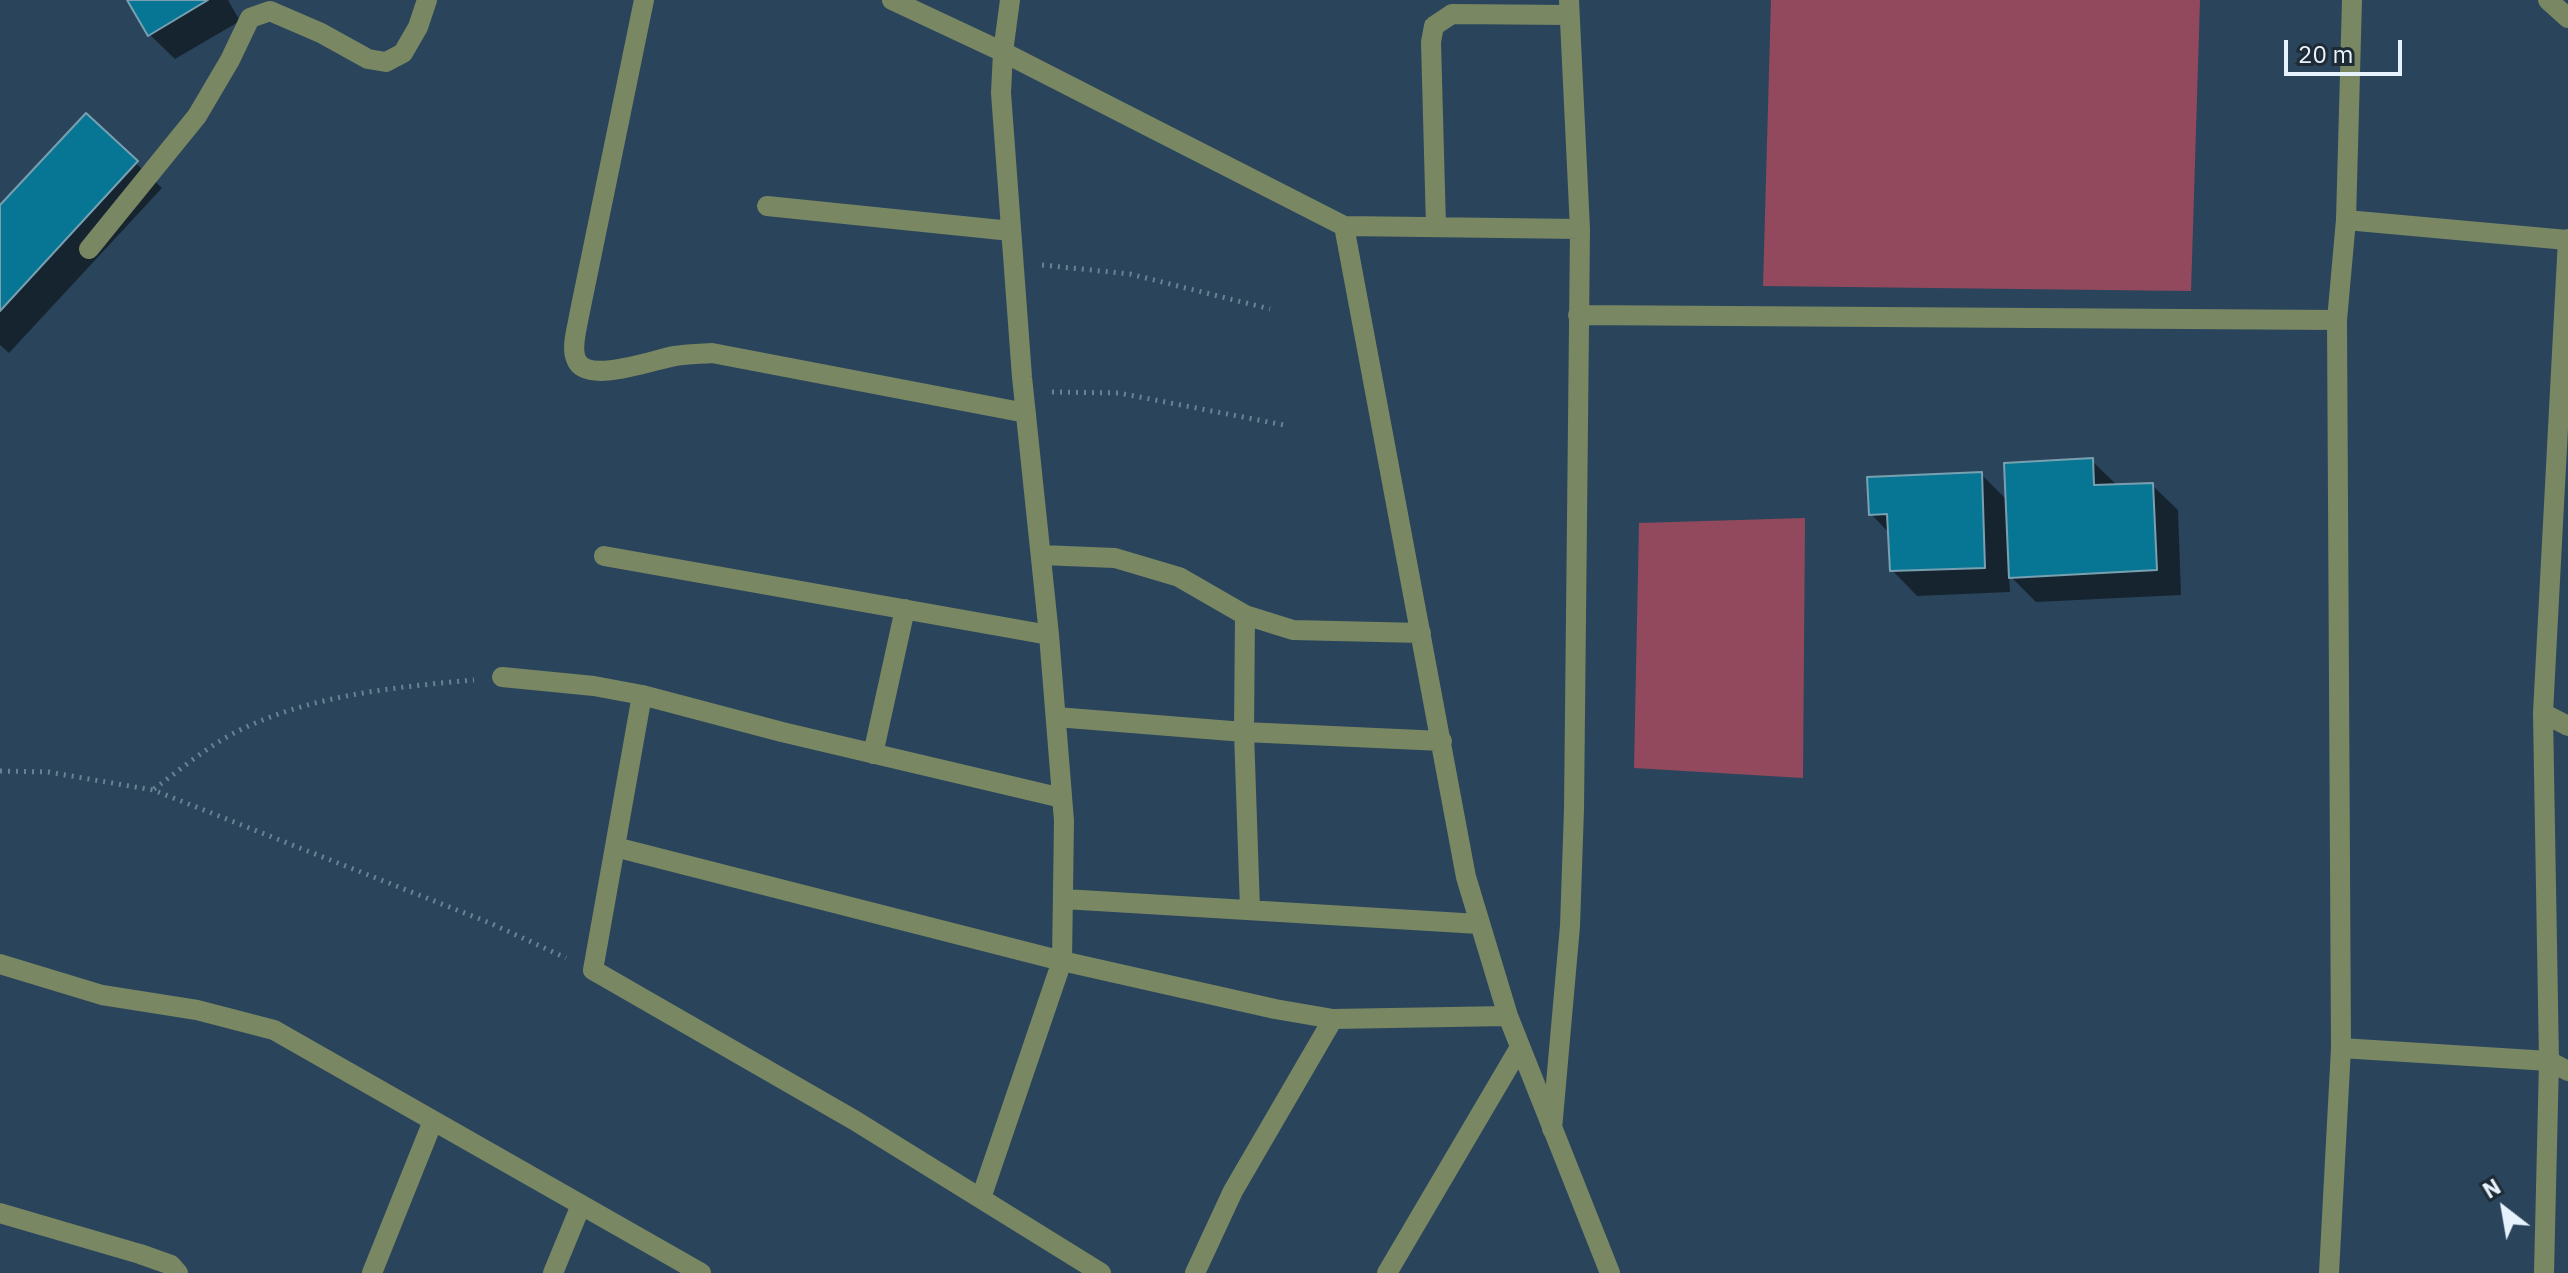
<!DOCTYPE html>
<html>
<head>
<meta charset="utf-8">
<style>
  body { margin:0 }
  #map { position:relative; width:2568px; height:1273px; overflow:hidden; background:#2a455b; font-family:"IBM Plex Sans",sans-serif }
  canvas { display:block }
  .north { position:absolute; left:2464px; top:1169px; width:80px; height:80px; -webkit-text-stroke:6px #1e2a34; paint-order:stroke; rotate:329deg; font-size:22px; font-weight:700; line-height:32px; text-align:center; color:#e6f3fe }
  .north::after { content:''; display:block; margin:auto; width:28px; height:36px; background:#e6f3fe; clip-path:polygon(50% 0,100% 100%,50% 72%,0 100%) }
  .scale { position:absolute; left:2284px; top:40px; width:118px; height:36px; box-sizing:border-box; border:4px solid #e6f3fe; border-top:0; padding-left:10px; font-size:24px; line-height:28px; white-space:nowrap; color:#e6f3fe; -webkit-text-stroke:6px #1e2a34; paint-order:stroke }
</style>
</head>
<body>
<div id="map">
<canvas width="2568" height="1273"></canvas>
<div class="north">N</div>
<div class="scale">20 m</div>
</div>
<script>
const ctx = document.querySelector('canvas').getContext('2d');
ctx.lineJoin = 'round';
function fillPath(path, color) {
  ctx.fillStyle = color;
  ctx.fill(path, 'evenodd');
}
function trace(path, color, width, dash) {
  ctx.strokeStyle = color;
  ctx.lineWidth = width;
  ctx.lineCap = dash ? 'butt' : 'round';
  ctx.setLineDash(dash || []);
  ctx.stroke(path);
}
const green = new Path2D(`
  M1771 0H2200L2191 291 1763 286Z
  M1805 518 1803 778 1634 768 1639 523Z`);
const shadow = new Path2D(`
  M129 0H228L240 21 175 59 149 34Z
  M86 116 162 188 9 353 0 345V208Z
  M2092 461 2118 486 2152 485 2178 510 2181 595 2036 602 2009 575 2010 592 1917 596 1892 570 1890 534 1871 514 1981 474 2007 500Z`);
const building = new Path2D(`
  M127 0H208L148 36Z
  M86 113 138 161 0 311V205Z
  M2093 458 2094 485 2153 483 2157 570 2009 578 2004 463Z
  M1982 472 1985 568 1890 571 1887 514 1869 515 1867 477Z`);
const path = new Path2D(`
  M1042 265 1130 274 1270 309
  M1052 392 1119 393 1284 425
  M0 771 48 772 153 790 490 923 566 958
  M154 789C181 769 209 745 240 730 312 695 395 687 474 680`);
const minor = new Path2D(`
  M644 0 579 316C577 329 571 347 576 359 586 386 655 359 675 356 687 354 700 354 712 353L1026 413
  M892 0 1003 52 1344 226 1580 229
  M1010 0 1003 52 1001 93 1022 377 1049 635 1064 821 1062 961 1275 1009 1333 1019 1508 1016
  M2548 0 2568 18
  M767 206 1011 231
  M2346 220 2567 240
  M1344 226 1466 877 1508 1016 1610 1273
  M1436 227 1431 42 1434 26 1452 14 1568 15
  M89 249 197 116 230 60 250 18 270 11 321 33 368 59 386 62 403 53 418 27 427 0
  M1578 315 2337 320
  M1041 555 1115 558 1179 577 1245 615 1293 630 1421 633
  M604 556 1049 635
  M1245 615 1244 732 1250 909
  M502 677 594 686 642 695 782 732 1062 798
  M642 695 593 970 854 1120 1101 1273
  M2543 713 2568 726
  M1056 717 1244 732 1442 741
  M873 754 905 609
  M615 847 1062 961 981 1198
  M1064 899 1479 924
  M0 964 102 995 197 1010 274 1030 701 1273
  M2341 1048 2549 1061 2568 1071
  M1552 1129 1570 926 1574 809 1580 229 1569 0
  M0 1213 140 1254 171 1265 178 1273
  M372 1273 433 1121
  M553 1273 581 1205
  M1195 1273 1233 1191 1333 1019
  M1387 1273 1520 1047
  M2329 1273 2341 1048 2337 320 2346 220 2352 0
  M2544 1273 2549 1061 2543 713 2568 239`);
fillPath(green, '#93495d');
fillPath(shadow, '#0007');
fillPath(building, '#077694');
trace(building, '#78a0b0', 2);
trace(path, '#6c8294', 5, [2, 6]);
trace(minor, '#7a8763', 20);
</script>
</body>
</html>
